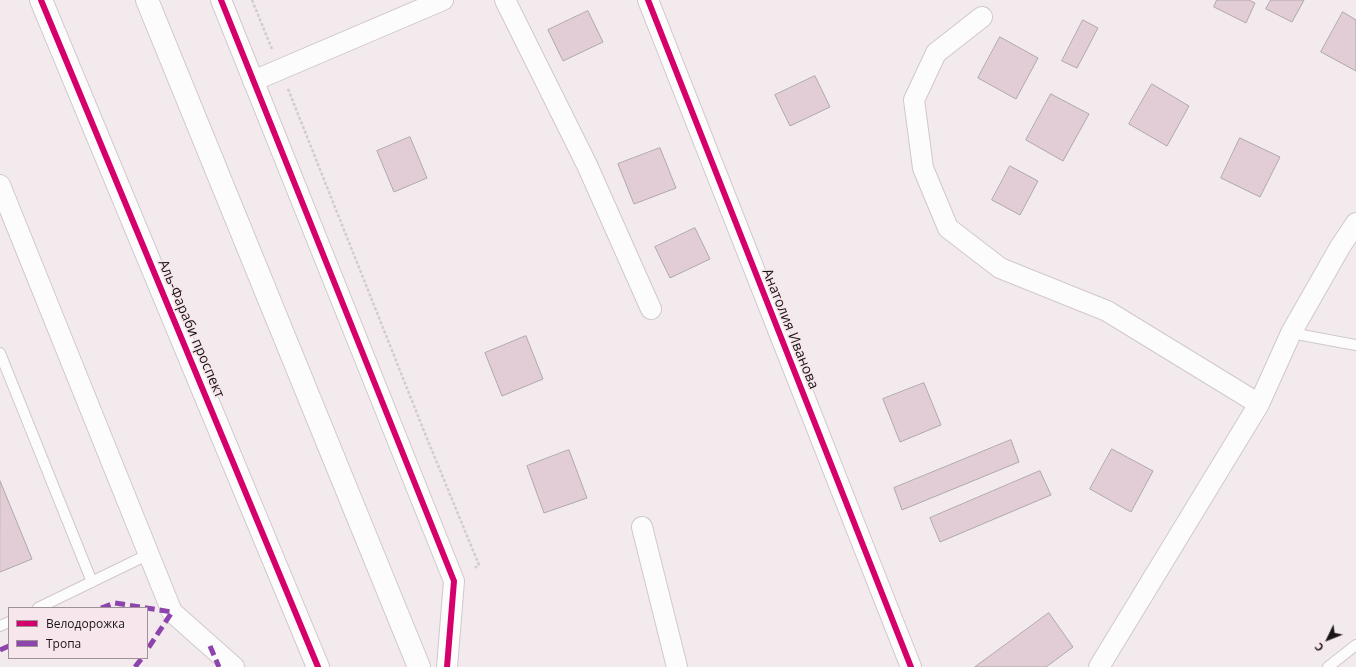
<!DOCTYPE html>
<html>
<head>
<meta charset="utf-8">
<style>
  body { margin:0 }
  #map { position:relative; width:1356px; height:667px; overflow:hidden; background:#f3eaed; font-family:"Open Sans",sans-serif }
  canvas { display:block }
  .legend { position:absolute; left:8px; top:607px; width:140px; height:52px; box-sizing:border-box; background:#f7e6ec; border:1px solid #9f9297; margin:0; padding:5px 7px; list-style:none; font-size:12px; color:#1a1517 }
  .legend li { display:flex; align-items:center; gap:8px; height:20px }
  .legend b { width:20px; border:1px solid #9f9297 }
  .north { position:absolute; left:1308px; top:619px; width:40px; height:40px; -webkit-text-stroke:3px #f7e6ec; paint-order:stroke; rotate:227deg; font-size:11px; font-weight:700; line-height:16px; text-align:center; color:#1a1517 }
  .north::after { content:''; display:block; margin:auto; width:14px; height:18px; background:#1a1517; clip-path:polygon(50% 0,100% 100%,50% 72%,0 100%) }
</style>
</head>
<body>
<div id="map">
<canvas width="1356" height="667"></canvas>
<ul class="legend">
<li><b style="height:5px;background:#d6006c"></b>Велодорожка</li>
<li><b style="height:5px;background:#8e44ad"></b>Тропа</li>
</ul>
<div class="north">С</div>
</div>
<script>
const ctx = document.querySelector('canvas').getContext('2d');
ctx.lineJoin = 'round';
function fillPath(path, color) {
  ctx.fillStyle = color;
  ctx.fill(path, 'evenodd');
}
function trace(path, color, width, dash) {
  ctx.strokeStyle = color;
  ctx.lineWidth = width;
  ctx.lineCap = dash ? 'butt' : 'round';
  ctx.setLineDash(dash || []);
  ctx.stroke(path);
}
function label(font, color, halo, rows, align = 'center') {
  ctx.font = font + ' "Open Sans",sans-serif';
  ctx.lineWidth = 3.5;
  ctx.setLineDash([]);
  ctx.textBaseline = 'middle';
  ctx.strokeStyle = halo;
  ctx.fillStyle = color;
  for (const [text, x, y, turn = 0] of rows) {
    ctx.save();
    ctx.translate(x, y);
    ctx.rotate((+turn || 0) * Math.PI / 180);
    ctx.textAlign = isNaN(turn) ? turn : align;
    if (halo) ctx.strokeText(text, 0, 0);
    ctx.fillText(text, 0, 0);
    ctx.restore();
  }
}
const building = new Path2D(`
  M1217 0H1249L1255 3 1246 23 1214 7Z
  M1271 0H1304L1292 22 1266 9Z
  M588 11 603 42 563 61 548 30Z
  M1343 12 1356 20V71L1321 52Z
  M1083 20 1098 28 1077 68 1062 61Z
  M1000 37 1038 58 1016 99 978 78Z
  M815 76 830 107 790 126 775 95Z
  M1152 84 1189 106 1167 146 1129 124Z
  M1051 94 1089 114 1063 161 1026 140Z
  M410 137 427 178 394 192 377 151Z
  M1240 138 1280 157 1260 197 1221 178Z
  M660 148 676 188 634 204 618 164Z
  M1010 166 1038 181 1020 215 992 200Z
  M695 228 710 259 670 278 655 247Z
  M526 336 543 379 502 396 485 353Z
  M924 383 941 425 900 442 883 399Z
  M1011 440 1019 462 902 510 894 488Z
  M1112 449 1153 471 1131 512 1090 489Z
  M569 450 587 498 544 513 527 466Z
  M1040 471 1051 495 940 542 930 518Z
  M0 481 32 559 0 572Z
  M1049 613 1073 647 1046 667H975Z`);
const path = new Path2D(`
  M252 0 272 49
  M288 89 428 441 479 565 473 569`);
const service = new Path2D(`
  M1291 333 1356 345
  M0 353 92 582
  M38 608 149 554
  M0 626 9 622
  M1328 667 1356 645`);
const minor = new Path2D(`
  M221 0 454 581 447 667
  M505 0 587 165 651 309
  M648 0 911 667
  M982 17 936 53 914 100 923 168 948 228 1000 268 1107 311 1259 404
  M253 81 443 0
  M0 185 172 612 234 667
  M642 527 677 667
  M1099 667 1259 404 1291 333 1340 247 1356 223`);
const tertiary = new Path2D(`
  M41 0 318 667
  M147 0 419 667`);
const quiet = new Path2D(`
  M101 608 115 603 172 612 147 650
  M210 646 219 667
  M0 650 9 646
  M135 667 142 658`);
const cycleway = new Path2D(`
  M41 0 318 667
  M221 0 454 581 447 667
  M648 0 911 667`);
const streetNames = [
  ["Аль-Фараби проспект",191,329,67],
  ["Анатолия Иванова",790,329,68]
];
fillPath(building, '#e2cdd6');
trace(building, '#aea8aa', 1);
trace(service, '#d0c8cb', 12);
trace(minor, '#d0c8cb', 22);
trace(tertiary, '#d0c8cb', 24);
trace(path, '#d0cdce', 2.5, [3, 2]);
trace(service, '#fdfcfc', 10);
trace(minor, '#fdfcfc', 20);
trace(tertiary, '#fdfcfc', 22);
trace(quiet, '#8e44ad', 5, [10, 5]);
trace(cycleway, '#d6006c', 6);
label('14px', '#1a1517', '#f7e6ec', streetNames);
</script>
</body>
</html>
